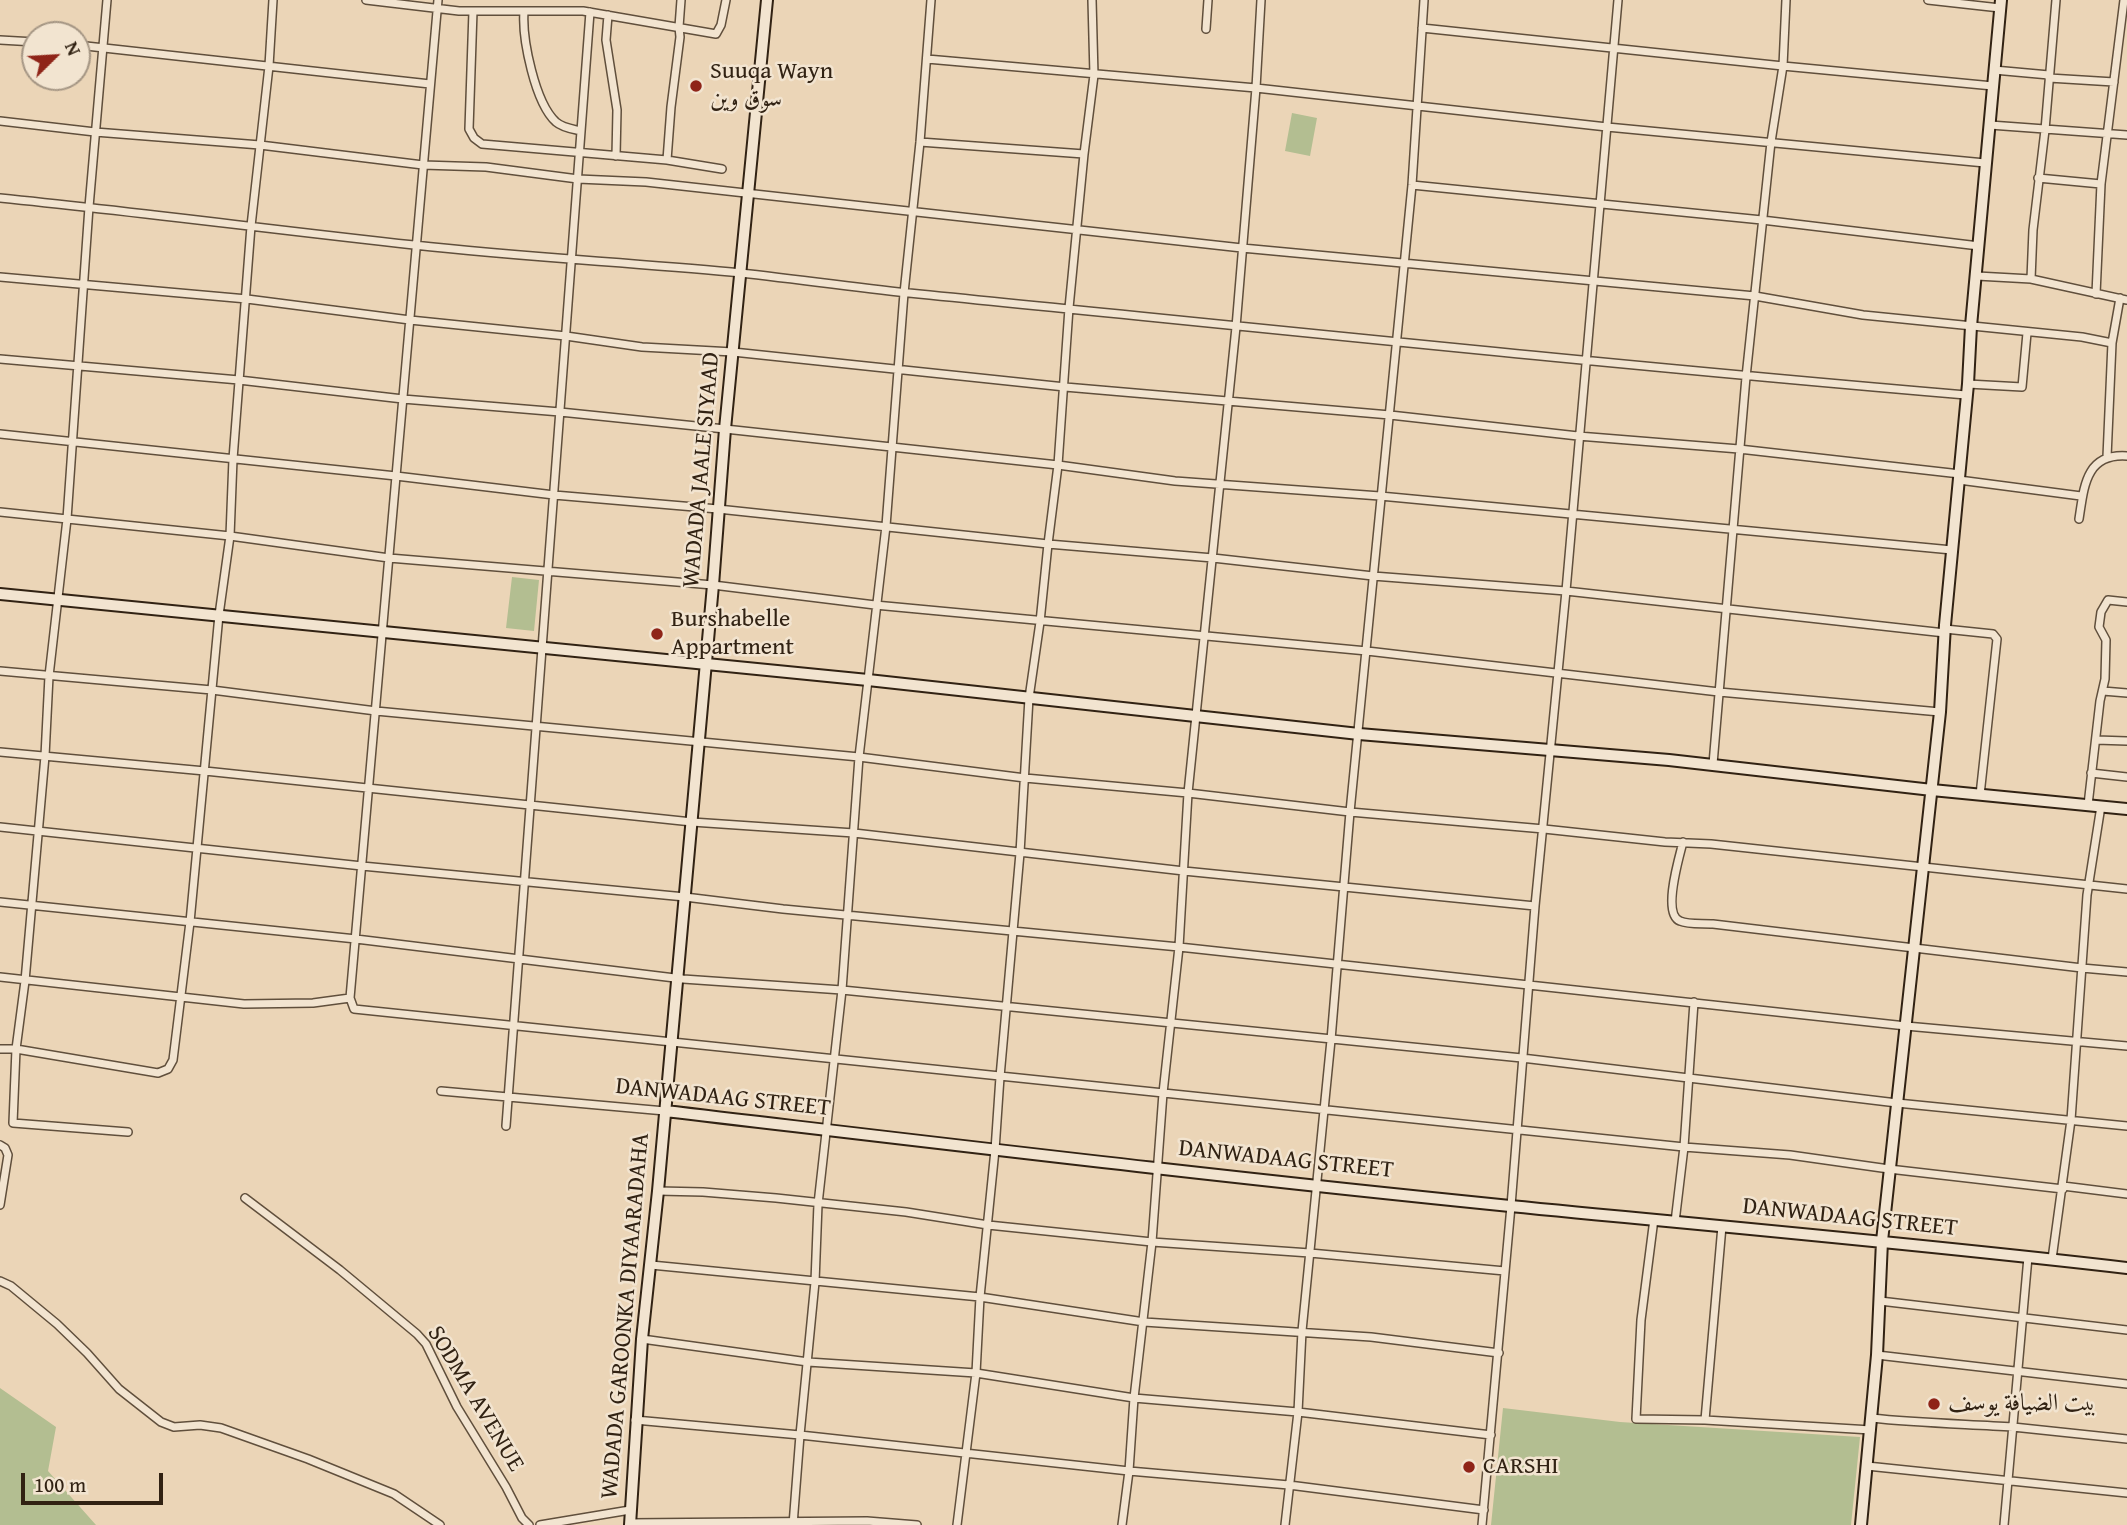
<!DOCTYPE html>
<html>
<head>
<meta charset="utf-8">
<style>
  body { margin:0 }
  #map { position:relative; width:2127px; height:1525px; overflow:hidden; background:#ebd5b7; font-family:"Gentium Book Plus",serif }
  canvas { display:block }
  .north { position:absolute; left:21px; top:21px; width:70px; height:70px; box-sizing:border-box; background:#f2e4d0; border:2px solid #a59684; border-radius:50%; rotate:66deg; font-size:19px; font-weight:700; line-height:28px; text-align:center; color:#312213 }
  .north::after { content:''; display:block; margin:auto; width:24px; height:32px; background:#8f2418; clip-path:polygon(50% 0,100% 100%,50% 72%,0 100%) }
  .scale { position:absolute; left:21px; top:1473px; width:142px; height:32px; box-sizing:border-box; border:4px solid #312213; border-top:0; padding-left:9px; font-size:21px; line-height:24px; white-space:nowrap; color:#312213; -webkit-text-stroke:5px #f2e4d0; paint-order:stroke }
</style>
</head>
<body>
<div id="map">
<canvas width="2127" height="1525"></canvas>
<div class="north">N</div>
<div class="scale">100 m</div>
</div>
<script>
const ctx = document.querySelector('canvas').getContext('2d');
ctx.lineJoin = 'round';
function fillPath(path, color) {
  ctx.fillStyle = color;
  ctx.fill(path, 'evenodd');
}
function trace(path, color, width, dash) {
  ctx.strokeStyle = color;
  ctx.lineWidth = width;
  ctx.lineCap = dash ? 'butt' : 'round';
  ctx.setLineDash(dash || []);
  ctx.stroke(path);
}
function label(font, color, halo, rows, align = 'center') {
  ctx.font = font + ' "Gentium Book Plus",Amiri,serif';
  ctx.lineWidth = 5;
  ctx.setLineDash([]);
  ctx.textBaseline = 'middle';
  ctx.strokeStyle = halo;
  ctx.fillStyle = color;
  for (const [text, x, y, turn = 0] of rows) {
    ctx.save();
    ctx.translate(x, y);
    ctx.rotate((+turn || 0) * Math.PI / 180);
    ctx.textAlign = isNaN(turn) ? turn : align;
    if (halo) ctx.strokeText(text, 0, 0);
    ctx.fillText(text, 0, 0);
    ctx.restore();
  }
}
const green = new Path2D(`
  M1292 113 1317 118 1310 156 1285 151Z
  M512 577 539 580 534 631 506 628Z
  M0 1388 56 1427 48 1471 96 1525H0Z
  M1503 1408 1620 1422 1860 1437 1851 1525H1491Z`);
const street = new Path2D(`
  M107 0 89 207 67 519 49 676 45 756 25 981 16 1049 13 1123 128 1132
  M366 0 459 11H583L716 34 721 25 726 0
  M438 0 350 998 354 1009 1684 1147 1790 1155 1889 1169 2063 1189
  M1928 0 2000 8
  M473 11 469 129 474 138 482 144 667 160 722 169
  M524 12C522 39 535 103 556 122 563 128 573 129 581 131
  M608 15 606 40 617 110 616 156
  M1422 28 1783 66 1993 86
  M1206 29 1208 0
  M0 40 35 42
  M77 45 430 84
  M927 59 1256 88 1607 127 1985 163
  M1994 70 2049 75
  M2049 78 2114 82
  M0 121 95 132 260 145 423 165 486 167 578 179 646 182 1242 248 1755 296 1863 315 2082 337 2112 343
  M1990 125 2127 135
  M920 142 1084 154
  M667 160 671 107 680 37 679 27 681 0
  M2038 178 2101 184 2124 0
  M1412 185 1762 220 1979 246
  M0 198C138 212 276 230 414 245 520 257 626 262 731 272 790 278 849 287 909 293 1261 328 1613 365 1966 395
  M1977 276 2031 279 2127 300
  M0 277 247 299 410 320 566 336 642 347 733 352 1065 387 1390 415 1578 436 1739 449 1960 474
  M2031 279 2033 230 2045 130 2056 0
  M2096 294 2101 184
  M0 359 239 380 403 399 560 412 725 429 1058 465 1175 481 1380 496 1952 550
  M1968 384 2022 387 2027 333
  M0 434 396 476 554 495 718 509 1048 544 1213 558 1373 576 1566 591 1945 633
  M2107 457 2112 343 2120 298
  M1959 480 2081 496
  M0 512 230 536 389 558 713 585 875 605 1367 651 1719 692 1940 712
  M2079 519C2084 488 2085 453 2127 456
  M1945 629 1993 634 1997 639 1980 795
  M0 671 212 690 376 711 859 757 1025 778 1188 793 1350 812 1544 829 1665 842 1711 844 2127 889
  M2103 691 2127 693
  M2096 740 2127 741
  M0 752 205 771 692 822 854 833 1184 871 1535 906
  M1713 764 1746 377 1771 142 1783 66 1786 0
  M2091 773 2127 777
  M2088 805 2100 701 2105 679 2106 640 2099 627 2101 612 2108 600 2127 602
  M0 827 362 866 685 897 783 909 1179 947 1906 1026 2127 1046
  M1683 842C1679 858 1662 914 1680 921 1689 925 1703 923 1713 924L2082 968 2127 972
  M0 902 356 939 683 979 842 990 1522 1058 1897 1103 2127 1126
  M0 977 244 1004 313 1003 350 998
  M0 1049H16L158 1073 168 1069 173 1060 190 922 219 615 230 536 233 459 251 226 269 66 273 0
  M441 1091 665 1111
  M506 1126 590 12
  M0 1145 5 1148 8 1155 0 1205
  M2063 1186 2127 1194
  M658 1191 703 1192 776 1198 906 1212 988 1225 1152 1242 1310 1253 1505 1271
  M245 1198 340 1270 417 1334 426 1344 457 1407 506 1487 522 1518 529 1525
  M1654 1219 1641 1320 1636 1419 1705 1420 1871 1430
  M1675 1222 1684 1147 1694 1002
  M2052 1259 2071 1120 2087 895 2101 806
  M651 1265 980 1297 1144 1322 1371 1337 1499 1353
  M0 1281 11 1286 57 1324 87 1353 119 1389 161 1422 174 1427 200 1425 221 1428 308 1459 394 1494 440 1525
  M1880 1301 2127 1330
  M642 1339 808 1362 976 1373 1134 1398 1298 1412 1491 1435
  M1877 1355 2127 1384
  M1871 1418C1918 1423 1966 1424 2013 1427 2051 1431 2089 1435 2127 1439
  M635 1420 800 1435 1129 1471 1289 1485 1484 1510
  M1705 1420 1722 1226
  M1867 1466 2127 1493
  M630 1523 867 1521 917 1525
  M540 1525 630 1510
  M793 1525 800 1435 815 1282 818 1204 842 990 859 757 886 526 904 293 920 142 931 0
  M957 1525 976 1373 980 1297 995 1150 1000 1077 1020 853 1029 698 1040 622 1048 544 1058 465 1069 308 1084 154 1094 75 1092 0
  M1122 1525 1129 1471 1134 1398 1152 1242 1163 1093 1179 947 1188 793 1236 327 1256 88 1261 0
  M1285 1525 1298 1412 1302 1331 1331 1040 1350 812 1412 185 1424 0
  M1482 1525 1511 1206 1535 906 1566 591 1618 0
  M2004 1525 2028 1257`);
const secondary = new Path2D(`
  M0 594 868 680 1359 734 1669 760 1932 790 2127 809
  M665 1111C947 1144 1228 1178 1510 1206 1715 1226 1921 1244 2127 1268
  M630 1525 642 1339 658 1191 713 585 725 429 767 0
  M1861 1525 1877 1355 1882 1241 1940 712 1945 625 1968 384 1971 326 2001 0`);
const markers = [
  [696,86,7,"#8f2418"],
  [657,634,7,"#8f2418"],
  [1934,1404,7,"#8f2418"],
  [1469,1467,7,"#8f2418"]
];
const poiNames = [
  ["Suuqa Wayn",710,72],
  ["سوق وين",710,100],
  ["Burshabelle",671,620],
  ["Appartment",671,648],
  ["بيت الضيافة يوسف",1948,1404],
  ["CARSHI",1483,1467]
];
const streetNames = [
  ["WADADA JAALE SIYAAD",702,470,-85],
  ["DANWADAAG STREET",723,1098,6],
  ["DANWADAAG STREET",1286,1160,6],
  ["DANWADAAG STREET",1850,1218,6],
  ["WADADA GAROONKA DIYAARADAHA",626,1316,-85],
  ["SODMA AVENUE",475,1399,59]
];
fillPath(green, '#b3be91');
trace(street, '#604f3c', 10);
trace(secondary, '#312213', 14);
trace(street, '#f2e4d0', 7);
trace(secondary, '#f2e4d0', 10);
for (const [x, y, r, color] of markers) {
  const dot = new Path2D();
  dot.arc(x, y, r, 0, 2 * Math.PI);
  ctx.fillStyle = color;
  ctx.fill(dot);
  trace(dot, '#f2e4d0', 2.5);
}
label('24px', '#312213', '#f2e4d0', poiNames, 'left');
label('24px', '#312213', '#f2e4d0', streetNames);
</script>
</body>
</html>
